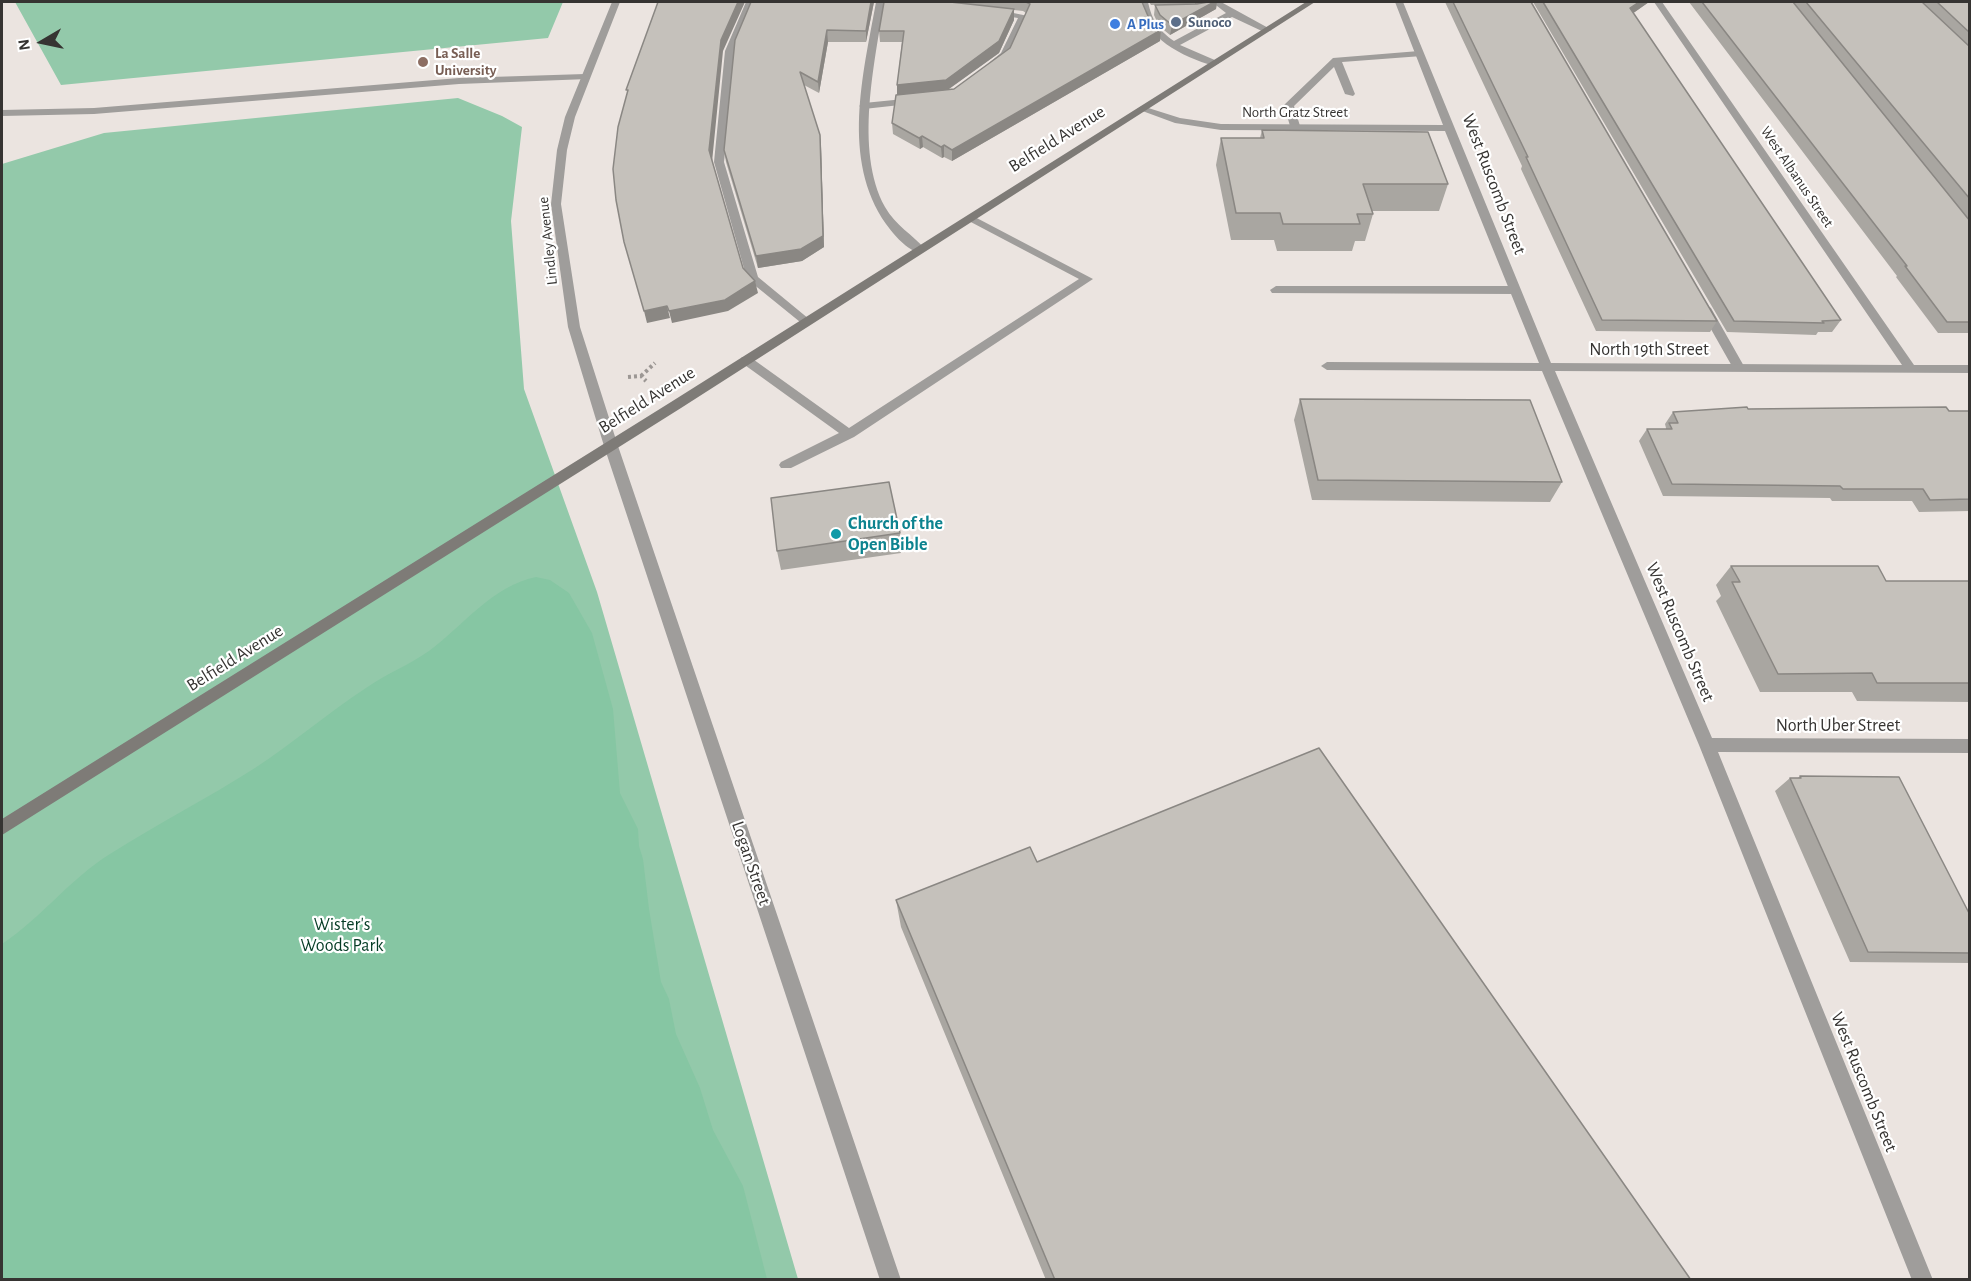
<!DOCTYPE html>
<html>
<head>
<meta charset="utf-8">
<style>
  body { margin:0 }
  #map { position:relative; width:1971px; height:1281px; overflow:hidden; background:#ebe4e0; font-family:"Alegreya Sans",sans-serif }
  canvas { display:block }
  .frame { position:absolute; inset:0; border:3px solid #363432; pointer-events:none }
  .north { position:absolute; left:12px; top:12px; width:60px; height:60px; -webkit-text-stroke:4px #fff; paint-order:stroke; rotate:261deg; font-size:16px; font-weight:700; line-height:24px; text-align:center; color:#363432 }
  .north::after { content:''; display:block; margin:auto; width:21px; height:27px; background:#363432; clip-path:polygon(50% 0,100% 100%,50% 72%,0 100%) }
</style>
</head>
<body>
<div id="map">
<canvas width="1971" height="1281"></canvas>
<div class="frame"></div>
<div class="north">N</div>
</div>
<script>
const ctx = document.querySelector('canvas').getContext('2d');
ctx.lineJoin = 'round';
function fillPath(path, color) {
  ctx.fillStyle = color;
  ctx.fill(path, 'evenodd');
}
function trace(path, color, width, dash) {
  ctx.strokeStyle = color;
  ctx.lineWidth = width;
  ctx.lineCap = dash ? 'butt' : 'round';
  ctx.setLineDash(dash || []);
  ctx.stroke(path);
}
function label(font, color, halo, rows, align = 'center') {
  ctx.font = font + ' "Alegreya Sans",sans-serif';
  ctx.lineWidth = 4.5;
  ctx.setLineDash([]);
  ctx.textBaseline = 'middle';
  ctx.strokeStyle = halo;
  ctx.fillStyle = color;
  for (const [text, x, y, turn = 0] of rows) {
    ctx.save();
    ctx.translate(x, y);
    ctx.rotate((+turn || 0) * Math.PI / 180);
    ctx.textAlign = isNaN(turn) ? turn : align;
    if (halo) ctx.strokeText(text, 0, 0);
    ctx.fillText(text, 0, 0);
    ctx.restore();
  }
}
const green = new Path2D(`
  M15 2H563L548 38 61 85Z
  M458 98 502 116 522 127 511 221 524 389 597 592 798 1279 2 1280V164L104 133Z`);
const forest = new Path2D(`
  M536 577 550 580 569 593 592 633 613 709 620 793 638 829 639 846 643 859 649 909 661 982 669 999 676 1034 700 1088 713 1130 743 1186 767 1279H2V944C41 918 70 879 110 854 157 824 208 798 255 768 293 743 328 713 366 688 386 674 409 665 429 651 464 625 492 586 536 577Z`);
const path = new Path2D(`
  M641 376 655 363
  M628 377 641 376 646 381`);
const lane = new Path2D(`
  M746 2H754L735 51 724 162 758 277 809 319V325L805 326 747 279 714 162 725 51Z
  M1140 2H1148C1152 20 1158 30 1174 41L1226 13 1212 2H1221L1272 30 1264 32 1232 17 1180 45 1217 61 1219 63 1214 66C1181 56 1145 39 1140 2Z
  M994 9 1028 16 1010 55 995 65 990 62 1001 53 1018 18 991 14 989 12Z
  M1419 51 1422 52V56L1342 62 1355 94 1353 96 1345 94 1334 67 1294 106 1300 126 1295 129 1290 126 1284 105 1333 58Z
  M585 74 588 75V79L459 84 94 114 2 116V110L94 108 459 78Z
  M914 98 918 99V103L864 109 859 106 864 103Z
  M971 215 1093 279 854 437 791 468H781L779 465 781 462 839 433 742 363 740 360 742 357H750L849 428 1079 279 967 220 965 218Z
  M1276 286H1514L1520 290 1514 294 1272 293 1270 290Z
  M1705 304 1711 308 1745 368 1743 371H1735L1733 368 1699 308Z`);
const street = new Path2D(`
  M612 2H620L575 117 567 150 561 204 580 327 618 446 901 1280H880L604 446 568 327 551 204 557 150 565 117Z
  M876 2H884C875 62 854 150 885 207 896 226 912 234 926 250L920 253C907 250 894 235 886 224 841 159 863 75 876 2Z
  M1395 2H1403L1551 363 1902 365 1654 2H1662L1914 365H1970V373L1555 371 1712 738 1970 739V753L1718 752 1933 1280H1912L1699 745 1542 371 1327 370 1321 366 1327 362 1539 363 1445 131 1221 130 1175 123 1137 109 1142 106 1180 118 1221 124 1443 125Z`);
const secondary = new Path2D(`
  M1306 2H1315L681 408 2 835V819L671 402Z`);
const wall = new Path2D(`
  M751 2H874L866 42H828L819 93 804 85 821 146 824 247 802 261 758 268 726 162 724 150Z
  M884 2H1142L1148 16 1161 30 1160 41 952 161 944 157 942 158 923 147 920 149 893 134 892 123 897 95V85L902 42H880L879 31ZM1014 10 1023 11 1026 13 1010 48 954 89H949L999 53 1014 20Z
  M1149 2H1217L1216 9 1170 35 1159 26 1154 15 1155 5 1197 4 1204 2 1195 4 1151 5Z
  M1445 2H1531L1717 321 1710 332 1596 331 1521 169 1522 166Z
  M1533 2H1649L1633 13 1841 320 1832 332H1818L1816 335 1727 332Z
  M1689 2H1970V333H1938L1896 277 1897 276Z
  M1262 130 1448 184 1439 211H1372L1373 214 1365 241H1355L1352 251H1277L1274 240H1231L1216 165 1221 138H1260Z
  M1300 399 1562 482 1550 502 1312 500 1294 420Z
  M1748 409 1970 411V511L1919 512 1912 501H1832L1830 498 1663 496 1639 441 1647 429H1666V428L1665 424 1673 412Z
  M900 533 901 553 781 570 777 551Z
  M1731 566 1886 581H1970V702L1857 701 1852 692H1760L1716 601 1721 596 1716 585Z
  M1800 776 1970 915V963L1850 962 1775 791 1790 778H1798Z
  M1037 862 1691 1280H1046L901 927 896 900Z`);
const shadedWall = new Path2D(`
  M738 2H745L723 51 712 162 709 150 721 40Z
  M871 2H874L866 42V31Z
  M1195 2H1209L1195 4Z
  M1214 2H1217L1216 9 1170 35 1172 25Z
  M1639 2H1649L1625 19 1630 8Z
  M1014 9V20L999 53 946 91 897 97V85Z
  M827 30 828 42 819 93 818 82Z
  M1161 30 1160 41 952 161V150Z
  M820 135 821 146 824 247 802 261 758 268 756 256Z
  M922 136 923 147 920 149 919 138Z
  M944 145V157L942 158 941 147Z
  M755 281 758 293 728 311 672 323 669 311Z
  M667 306 670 318 647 323 644 311Z`);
const building = new Path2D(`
  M658 2H738L721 40 709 150 743 268 755 281 725 300 669 311 667 306 644 311 624 242 616 200 613 169 618 127 628 90H626Z
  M751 2H871L866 31 827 30 818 82 800 72 820 135 823 236 801 249 756 256 724 150 735 40Z
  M884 2H950L1014 9 999 41 946 80 897 85 904 31H879Z
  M1026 2H1142L1148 16 1161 30 952 150 944 145 941 147 922 136 919 138 892 123 896 95 954 89 1010 48 1030 4Z
  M1208 2H1214L1172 25 1160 15 1155 5 1197 4Z
  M1453 2H1531L1717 321 1602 320 1526 157H1528Z
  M1543 2H1639L1630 8 1841 320 1822 321 1824 323 1734 321Z
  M1702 2H1793L1970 221V322H1947L1905 266H1907Z
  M1806 2H1922L1970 47V199Z
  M1937 2H1970V33Z
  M1262 130 1428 132 1448 184H1363L1373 214H1357L1360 224H1283L1280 213H1236L1221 138H1264Z
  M1300 399 1530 400 1562 482 1318 480Z
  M1747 407 1748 409 1946 407 1949 411H1970V499L1930 500 1923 489H1843L1840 486 1672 484 1647 429H1672L1669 423H1678L1673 412Z
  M889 482 900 533 777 551 771 498Z
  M1731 566H1878L1886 581H1970V683H1877L1872 673 1778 674 1732 582H1740Z
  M1319 748 1691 1280H1055L896 900 1030 847 1037 862Z
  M1800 776 1899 777 1970 915V953L1868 952 1790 778H1801Z`);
const markers = [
  [1176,22,6,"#5c6f8a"],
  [1115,24,6,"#3f7fe0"],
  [423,62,6,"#8d6e63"],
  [836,534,6,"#0f9aa8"]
];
const farServicenames = [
  ["Sunoco",1188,22]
];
const farShopnames = [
  ["A Plus",1127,24]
];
const farEducationnames = [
  ["La Salle",435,53],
  ["University",435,70]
];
const farStreetnames = [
  ["North Gratz Street",1295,112],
  ["West Albanus Street",1797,177,56],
  ["Lindley Avenue",548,241,-96]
];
const streetNames = [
  ["Belfield Avenue",1057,139,-32],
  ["West Ruscomb Street",1494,184,69],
  ["North 19th Street",1649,350],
  ["Belfield Avenue",647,400,-32],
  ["West Ruscomb Street",1680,632,67],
  ["Belfield Avenue",235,658,-32],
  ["North Uber Street",1838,726],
  ["Logan Street",751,863,71],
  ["West Ruscomb Street",1864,1082,68]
];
const cultureNames = [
  ["Church of the",848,524],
  ["Open Bible",848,545]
];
const parkNames = [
  ["Wister's",342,925],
  ["Woods Park",342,946]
];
fillPath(green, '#93c9aa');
fillPath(forest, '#86c6a3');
trace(path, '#9c9794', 4, [3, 3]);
fillPath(lane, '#9f9d9b');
fillPath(street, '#9f9d9b');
fillPath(secondary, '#7e7b77');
fillPath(wall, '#a9a6a1');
fillPath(shadedWall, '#8a8783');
fillPath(building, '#c5c1bb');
trace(building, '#8a8783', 1.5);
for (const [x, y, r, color] of markers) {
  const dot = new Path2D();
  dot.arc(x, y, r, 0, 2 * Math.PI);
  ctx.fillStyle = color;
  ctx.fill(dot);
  trace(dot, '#fff', 2);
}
label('bold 15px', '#4e5e75', '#fff', farServicenames, 'left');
label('bold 15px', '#366cbe', '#fff', farShopnames, 'left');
label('bold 15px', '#785e54', '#fff', farEducationnames, 'left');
label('15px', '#363432', '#fff', farStreetnames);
label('18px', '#363432', '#fff', streetNames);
label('bold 18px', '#0d838f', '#fff', cultureNames, 'left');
label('18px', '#053c25', '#fff', parkNames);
</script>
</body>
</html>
